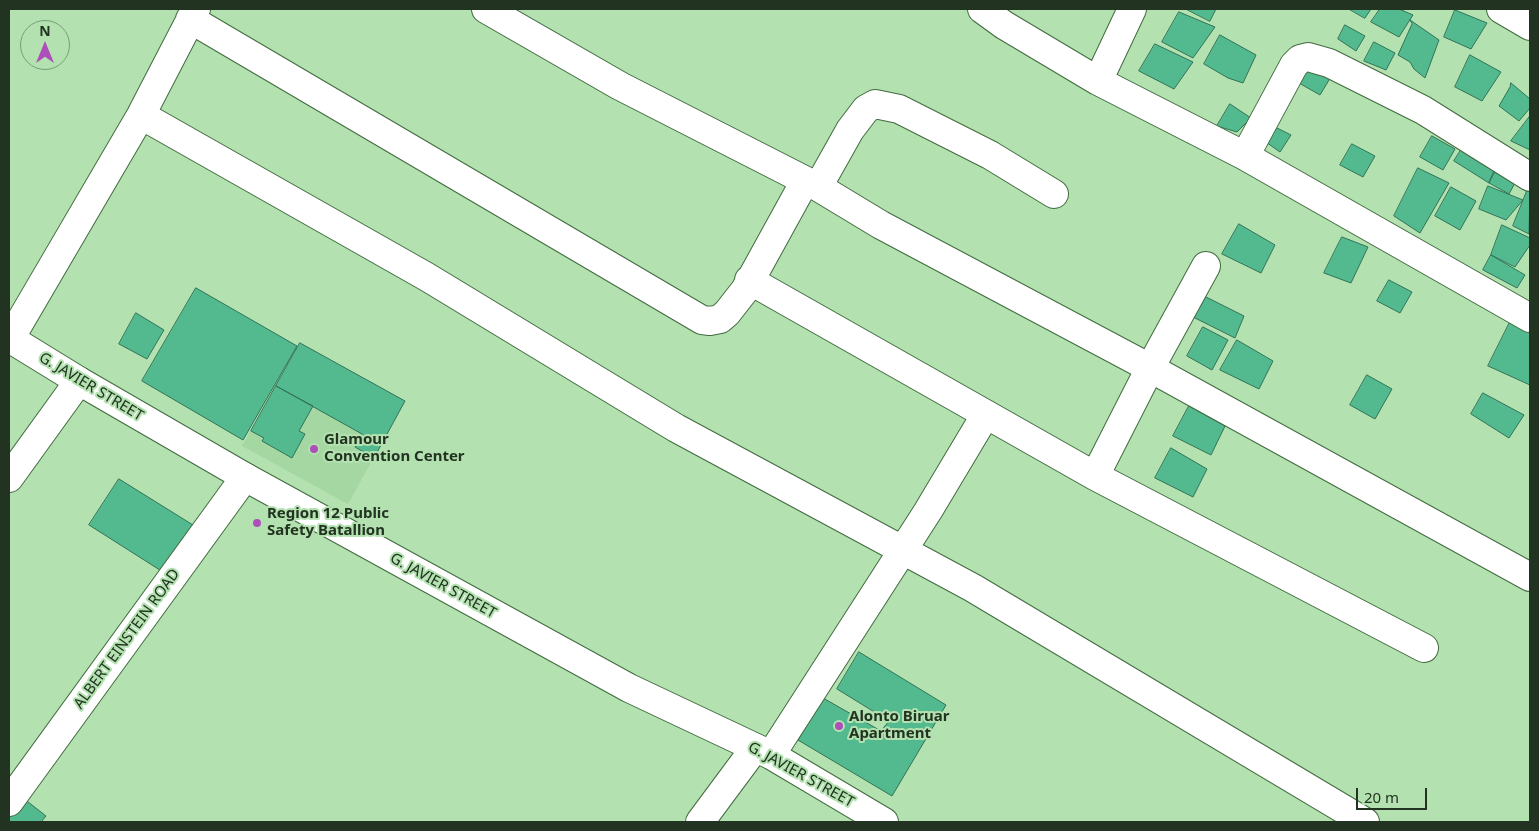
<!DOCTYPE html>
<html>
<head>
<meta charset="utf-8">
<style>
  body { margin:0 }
  #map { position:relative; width:1539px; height:831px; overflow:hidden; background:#b3e1b0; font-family:"Noto Sans",sans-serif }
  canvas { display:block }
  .frame { position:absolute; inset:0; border:10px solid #223421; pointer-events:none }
  .north { position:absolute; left:20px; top:20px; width:50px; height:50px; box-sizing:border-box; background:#b3e1b0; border:1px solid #799c77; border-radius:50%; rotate:0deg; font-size:14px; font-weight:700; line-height:20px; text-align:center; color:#223421 }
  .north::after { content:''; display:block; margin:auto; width:18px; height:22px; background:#ad4fb8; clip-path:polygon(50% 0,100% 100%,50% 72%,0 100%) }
  .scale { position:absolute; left:1356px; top:788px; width:71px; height:22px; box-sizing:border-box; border:2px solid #223421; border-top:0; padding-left:6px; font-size:15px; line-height:18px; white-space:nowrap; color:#223421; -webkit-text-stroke:4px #b3e1b0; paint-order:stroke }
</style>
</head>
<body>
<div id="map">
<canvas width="1539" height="831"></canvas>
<div class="frame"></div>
<div class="north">N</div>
<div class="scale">20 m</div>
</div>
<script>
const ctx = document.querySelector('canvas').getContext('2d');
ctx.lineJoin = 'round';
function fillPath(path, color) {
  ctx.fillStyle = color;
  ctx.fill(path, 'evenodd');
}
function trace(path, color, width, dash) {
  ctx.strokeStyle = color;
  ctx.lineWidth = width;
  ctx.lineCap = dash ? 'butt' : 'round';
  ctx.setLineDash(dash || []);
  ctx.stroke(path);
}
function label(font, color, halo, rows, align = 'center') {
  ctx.font = font + ' "Noto Sans",sans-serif';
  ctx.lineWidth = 4;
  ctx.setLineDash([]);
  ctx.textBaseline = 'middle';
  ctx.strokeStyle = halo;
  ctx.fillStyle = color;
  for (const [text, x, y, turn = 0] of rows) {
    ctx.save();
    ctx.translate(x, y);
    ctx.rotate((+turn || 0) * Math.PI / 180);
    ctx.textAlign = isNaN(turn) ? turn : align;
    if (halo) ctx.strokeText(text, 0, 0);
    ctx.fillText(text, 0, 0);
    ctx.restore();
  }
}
const built = new Path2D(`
  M300 343 405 401 348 504 242 446Z`);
const building = new Path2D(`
  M1186 9H1216L1210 21Z
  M1349 9H1371L1365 18Z
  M1380 9H1399L1413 15 1399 37 1371 22Z
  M1455 10 1487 23 1471 49 1444 37Z
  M1179 12 1215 27 1193 58 1162 42Z
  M1410 20 1439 40 1425 78 1414 69 1410 62 1398 55 1412 24Z
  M1345 25 1365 36 1356 51 1338 39Z
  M1220 35 1256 55 1243 83 1228 78 1204 64Z
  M1374 42 1395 53 1386 70 1364 61Z
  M1155 44 1193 62 1174 89 1139 71Z
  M1470 55 1501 72 1482 101 1455 87Z
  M1306 63 1332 75 1320 95 1292 79Z
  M1511 83 1530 99V108L1519 121 1499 106 1510 87Z
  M1230 104 1251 118 1237 132 1217 126Z
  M1530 116V150L1511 141Z
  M1271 125 1291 135 1280 152 1263 140Z
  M1432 136 1455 149 1443 170 1420 157Z
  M1352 144 1375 156 1363 177 1340 165Z
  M1463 147 1498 165 1489 183 1454 161Z
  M1418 168 1449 183 1420 233 1394 216Z
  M1494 172 1516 181 1509 194 1489 183Z
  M1488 186 1523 200 1506 220 1479 209Z
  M1529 186 1530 187 1529 234 1513 226Z
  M1451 187 1476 201 1460 230 1435 216Z
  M1239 224 1275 245 1261 273 1222 254Z
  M1502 225 1530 238V245L1515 267 1491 255Z
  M1342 237 1368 247 1351 283 1324 273Z
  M1491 255 1525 275 1517 288 1483 270Z
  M1389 280 1412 292 1400 313 1377 301Z
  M196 288 297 346 243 440 142 381Z
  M1202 295 1244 316 1235 338 1191 316Z
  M136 313 164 330 147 359 119 344Z
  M1510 322 1530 331V385L1488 366Z
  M1203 327 1228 340 1212 370 1187 356Z
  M1237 340 1273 361 1259 389 1220 370Z
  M300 343 405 401 374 458 355 447 362 434 276 386Z
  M1367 375 1392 389 1375 419 1350 405Z
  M276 386 313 406 299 431 305 434 292 458 262 441 264 438 251 431Z
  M1483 393 1524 415 1509 438 1471 414Z
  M1189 406 1225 426 1211 455 1173 436Z
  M1171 448 1207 469 1193 497 1155 478Z
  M119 479 193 525 163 572 89 525Z
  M859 652 946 705 892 796 798 740 823 698 881 731 889 721 837 689Z
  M23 798 46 816 41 822H9V817Z`);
const street = new Path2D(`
  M486 9 620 86 818 187 881 225 1150 368 1530 577
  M982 9 1004 25 1098 81 1245 156 1530 318
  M1501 9 1530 26
  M190 19 702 320 710 321 720 319 727 313 745 290 805 181
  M1098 81 1132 9
  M141 115 427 277 676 428 973 588 1365 822
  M1245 156 1294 65 1300 59 1308 57 1329 63 1423 110 1530 177
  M818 187 850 130 866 109 875 104 899 109 990 155 1054 194
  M749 280 1095 476 1424 648
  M10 339 141 115 196 9
  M1095 476 1150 368 1206 266
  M9 478 79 381
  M771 755 928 511 986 414
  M9 802 245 477
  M700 822 755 748`);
const secondary = new Path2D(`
  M9 338 79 381 245 477 629 688 771 755 884 822`);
const markers = [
  [314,449,5,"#ad4fb8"],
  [257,523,5,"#ad4fb8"],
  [839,726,5,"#ad4fb8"]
];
const streetNames = [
  ["G. JAVIER STREET",91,387,31],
  ["G. JAVIER STREET",443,586,29],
  ["ALBERT EINSTEIN ROAD",127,639,-54],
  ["G. JAVIER STREET",801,775,29]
];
const poiNames = [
  ["Glamour",324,440],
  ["Convention Center",324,457],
  ["Region 12 Public",267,514],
  ["Safety Batallion",267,531],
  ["Alonto Biruar",849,717],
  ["Apartment",849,734]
];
fillPath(built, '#a4d7a1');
fillPath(building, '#53ba8f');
trace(building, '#317357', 1);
trace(street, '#426b40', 30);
trace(secondary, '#426b40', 30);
trace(street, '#fff', 28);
trace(secondary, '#fff', 28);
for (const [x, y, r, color] of markers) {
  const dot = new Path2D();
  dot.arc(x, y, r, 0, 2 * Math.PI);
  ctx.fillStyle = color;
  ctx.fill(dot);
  trace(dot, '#b3e1b0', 2);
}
label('15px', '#223421', '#b3e1b0', streetNames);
label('bold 15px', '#223421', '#b3e1b0', poiNames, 'left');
</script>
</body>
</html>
